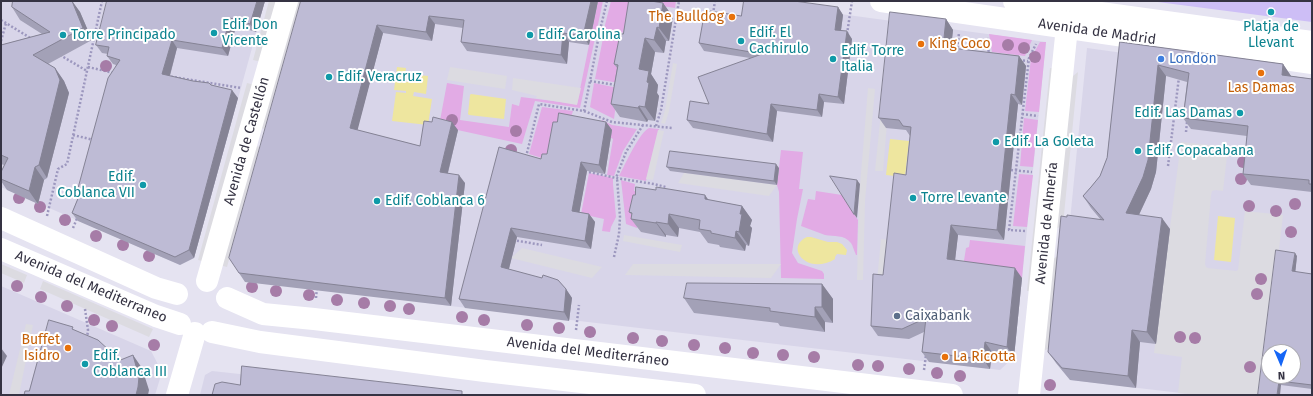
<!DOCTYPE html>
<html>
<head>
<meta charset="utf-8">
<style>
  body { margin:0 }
  #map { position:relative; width:1313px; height:396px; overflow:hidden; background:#e5e3f1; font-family:"Fira Sans",sans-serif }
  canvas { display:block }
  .frame { position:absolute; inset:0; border:2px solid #353343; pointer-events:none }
  .north { position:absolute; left:1261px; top:344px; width:40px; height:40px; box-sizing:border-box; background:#fff; border:1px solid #aeadb4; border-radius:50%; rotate:178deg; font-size:11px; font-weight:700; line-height:16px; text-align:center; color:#353343 }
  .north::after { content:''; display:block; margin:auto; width:14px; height:18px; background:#1566f6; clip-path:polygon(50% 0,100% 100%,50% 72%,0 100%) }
</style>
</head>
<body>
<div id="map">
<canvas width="1313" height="396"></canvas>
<div class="frame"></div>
<div class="north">N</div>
</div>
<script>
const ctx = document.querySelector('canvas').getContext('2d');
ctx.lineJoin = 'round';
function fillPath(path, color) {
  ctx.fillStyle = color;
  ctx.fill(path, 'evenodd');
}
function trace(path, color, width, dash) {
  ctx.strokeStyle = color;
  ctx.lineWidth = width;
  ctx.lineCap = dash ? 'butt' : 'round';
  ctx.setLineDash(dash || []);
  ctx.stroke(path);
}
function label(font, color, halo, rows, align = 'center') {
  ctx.font = font + ' "Fira Sans",sans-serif';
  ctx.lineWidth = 4;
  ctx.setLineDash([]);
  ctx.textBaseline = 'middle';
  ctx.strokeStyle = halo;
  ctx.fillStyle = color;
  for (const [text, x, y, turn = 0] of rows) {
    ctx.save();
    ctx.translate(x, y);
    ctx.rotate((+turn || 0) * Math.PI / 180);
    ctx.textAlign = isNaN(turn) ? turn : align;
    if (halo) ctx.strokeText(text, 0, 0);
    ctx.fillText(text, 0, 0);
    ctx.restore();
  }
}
const residential = new Path2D(`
  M1 1H265L194 258 180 265 1 187Z
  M310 1H745L1046 42 1014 357 1000 370 416 302Z
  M1087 48 1312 79V395H1198L1070 380 1056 363ZM1269 352H1293V376H1269Z
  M1 286 151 351 162 372 155 395H1Z
  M212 371 249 375 419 395H200L205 375Z`);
const green = new Path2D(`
  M598 1H603L580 108 535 101 522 144 439 126 447 83 464 86 460 120 509 127 512 104 519 106 521 97 577 104Z
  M611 1H676L675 8 635 2 629 34 604 29Z
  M604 33 627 38 619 83 595 79Z
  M989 34 1032 40 1025 56 992 52Z
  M1040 42H1046L1039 112 1025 111 1031 58Z
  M594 83 618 88 614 119 590 107Z
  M542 107 573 111 571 117 559 115 548 160 529 154Z
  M1024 118 1038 120 1033 167 1020 166Z
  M602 120 612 125 637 129 623 151 614 176 607 175 613 139 610 137 611 128 601 126Z
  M649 128 659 129 646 181 619 176C625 165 639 133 649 128Z
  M781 150 803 152 799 189H803L797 219 792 253 798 263 822 271 824 274V279L781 278 779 192 777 185Z
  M589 173 613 178V184L616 217 611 227 610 232 602 231 604 219 581 214Z
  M1019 174 1033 175 1027 227 1013 226Z
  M621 180 635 184 634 191 643 192 637 228 626 224Z
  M816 191 842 195 858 220 857 255H856C854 251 853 246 851 243 844 234 834 237 825 235 817 232 809 229 801 226L808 199 815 200Z
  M970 240 1025 246 1022 278 992 274 963 267 966 248 969 247Z`);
const sand = new Path2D(`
  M1150 1H1312V22Z`);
const parking = new Path2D(`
  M269 1H278L261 62 253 60Z
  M293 1H302L265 129 257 127Z
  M673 63 677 64 669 111 665 124 661 123 665 110Z
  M450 67 507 76 505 89 447 80Z
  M1050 68 1056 69 1033 291H1027Z
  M1078 72 1063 225 1051 232 1068 80Z
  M513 78 581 88 577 105 536 98 537 96 512 90Z
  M247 83 255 85 206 262 198 260Z
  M868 88 875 89 865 201 863 280H857L859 198Z
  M881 112H888L883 171H875Z
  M658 130 664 131 653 180 646 179Z
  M1181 142 1228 147 1223 191 1216 190 1212 191 1211 195 1205 264 1206 267 1208 268 1236 271 1238 270 1245 211 1283 215 1262 395H1198L1178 393 1182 357 1154 353Z
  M252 145 260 147 227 267 219 265Z
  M684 173 777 185 769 196 678 183Z
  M624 235 682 245 680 252 623 241Z
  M881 239 895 241 890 282 877 281Z
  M522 248 602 267 592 278 511 258Z
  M1059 255 1049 348 1037 355 1047 263Z
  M1 264 27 275 24 283 1 273Z
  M633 264H781L771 278 625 275Z
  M43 281 153 329 149 337 40 289Z
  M26 324 33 325 19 395H9Z`);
const water = new Path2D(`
  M397 67 406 68 404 82H408L409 74 428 76 426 94 414 92 413 96 432 99 428 125 392 121 396 92 406 93V91L394 90Z
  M471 94 506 99 504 119 469 115 468 114 470 95Z
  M890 139 909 141 905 177 886 175Z
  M1218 216 1235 218 1231 262 1214 260Z
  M807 237H811L828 242H837L842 244 847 250 846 255 837 254 835 257V259C807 276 784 247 807 237Z`);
const path = new Path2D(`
  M607 1 600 30 623 35
  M713 14 715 1
  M1 20 32 39
  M600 30 590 81 616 85
  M847 34 852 1
  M987 38 989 54
  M1 41 6 23
  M957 52 959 33
  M60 55 87 71
  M1019 60 1028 61
  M88 67 114 73
  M167 76 241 88
  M584 111 612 122 672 128
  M1022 114 1038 116
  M643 125 626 152 616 178 654 184 666 187
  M656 126 661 110 679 1
  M1186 132 1187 122
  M73 135 94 140
  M526 157 539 104 584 111 590 81
  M1168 166 1179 77
  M1011 170 1032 172
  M589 172 616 178
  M47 216 58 169 67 164 102 1
  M73 228 78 216
  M1025 231 1009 230 1029 58 1036 44
  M513 240 542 245
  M614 257 619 234 620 217 617 178
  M316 298 317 287
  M85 309 88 330 87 338
  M576 330 579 305
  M924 370 926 355`);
const minor = new Path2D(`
  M881 1 1312 63
  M1014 1 1312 42
  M1 218 156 288 177 294
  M1 249 156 316 180 324
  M207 281 287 1
  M227 298 263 314 314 319 952 395
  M212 332 260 342 485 371 695 395
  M177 395 195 333
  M1029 395 1067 27`);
const trees = [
  [1008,45],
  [1024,48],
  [1035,57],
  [106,66],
  [452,120],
  [516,131],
  [511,150],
  [1243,162],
  [1241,179],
  [19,198],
  [1295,204],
  [1249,206],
  [40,207],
  [1276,211],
  [65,220],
  [1291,232],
  [96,236],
  [123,245],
  [149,256],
  [1261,279],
  [17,286],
  [252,287],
  [276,291],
  [1257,294],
  [309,295],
  [41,297],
  [337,300],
  [364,303],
  [67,306],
  [390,306],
  [409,309],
  [462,317],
  [94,320],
  [484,320],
  [527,325],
  [112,326],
  [559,328],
  [590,332],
  [1180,337],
  [633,338],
  [1195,338],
  [662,341],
  [154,345],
  [694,345],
  [725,348],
  [753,353],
  [783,355],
  [814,357],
  [858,365],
  [878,366],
  [1250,367],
  [909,369],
  [937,373],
  [960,376],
  [1050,385]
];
const wall = new Path2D(`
  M13 1H72L80 12 92 40 48 64 55 68 64 81 69 93 47 178 44 180 38 204 7 190 1 181V172L4 165 1 164V45L42 34 20 20 12 7Z
  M265 1 256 32 236 26 228 56 177 48 170 76 211 85 238 98 194 258 180 265 78 221 72 213 79 196 116 65 113 64 107 56 108 54 102 53 96 45Z
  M301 1H598L589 45 569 42 567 64 467 51 461 42 463 28 435 24 432 41 383 33 357 130 420 146 458 130 448 173 465 183 451 306 245 282 239 273Z
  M663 3 673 17 669 41H666L664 53 655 52 651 74 658 85 657 93 659 96 655 121 648 120 647 122 620 117 611 104 617 68 614 64 623 34Z
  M838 7 843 15 841 31 852 39 844 104 824 102 822 117 777 111 773 142 693 128 687 120 709 104 750 58 704 51 699 43 708 22 741 16Z
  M946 19 953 30 951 48 1019 56 1026 66 1022 105 1018 104 1004 240 958 235 955 260 1022 278 1014 357 992 352 990 369 929 362 922 352 924 332 909 339 878 336 871 326 906 175 910 136 906 130 886 128 879 118Z
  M1120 42 1283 64 1291 76 1312 79V192L1251 185 1243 174 1247 136 1191 129 1183 118 1187 82 1166 76 1156 172 1151 189 1139 215 1170 229 1156 344 1140 342 1136 388 1070 380 1056 363 1048 352 1067 217 1101 220 1091 208 1083 196 1091 187 1100 176 1107 158Z
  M557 122H606L612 130 605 174 587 171 579 212 589 214 595 222 591 249 517 237 509 269 566 289 572 298 569 321 465 308 459 299 541 159 547 154Z
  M667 167 779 168 777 185 670 171Z
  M656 190 742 206 752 220 750 226 752 228 749 246 746 245 745 251 720 247 719 245 708 243 700 232 679 228 678 237 666 235V237L641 232 631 219 632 215 629 212 635 195Z
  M1297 256 1295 272 1312 274V389L1281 385 1258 395Z
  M822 284 833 299V323L825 322V332L780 326 778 323 694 313 684 298Z`);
const shadedWall = new Path2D(`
  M72 1 80 12 92 40 83 28Z
  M257 1H265L256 32 250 24Z
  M591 1H598L589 45 583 36Z
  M663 3 673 17 669 41 659 28Z
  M838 7 843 15 840 37 835 30Z
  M429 16 435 24 432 41 426 32Z
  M230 18 236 26 228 56 222 48Z
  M946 19 953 30 950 57 943 47Z
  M377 25 383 33 356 136 350 128Z
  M657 27 666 41 664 53 654 40Z
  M847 31 852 39 844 104 838 97Z
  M563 33 569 42 567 64 561 55Z
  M645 38 655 52 651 74 658 85 657 93 659 96 655 121 645 107 639 69Z
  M172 40 177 48 168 82 162 74Z
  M1019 56 1026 66 1022 105 1015 95Z
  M1283 64 1291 76 1290 87 1282 75Z
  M1158 65 1166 76 1156 172 1151 189 1134 225 1126 213Z
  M55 68 64 81 69 93 47 178 39 165Z
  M232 90 238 98 194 258 189 250Z
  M819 94 824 102 822 117 817 110Z
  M1011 94 1018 104 1004 240 997 230Z
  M771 104 777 111 773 142 767 134Z
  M639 106 648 120 647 122 638 108Z
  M452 122 458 130 446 180 440 172Z
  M606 122 612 130 605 174 599 165Z
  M581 162 587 171 578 220 572 211Z
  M776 164 779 168 777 185 774 181Z
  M35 167 44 180 38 204 29 191Z
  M459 175 465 183 451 306 445 298Z
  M857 180 860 184 857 218 854 214Z
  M705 195 715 209 705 199Z
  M742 206 752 220 750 226 752 228 749 246 739 232 740 214Z
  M589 214 595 222 591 249 585 241Z
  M669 214 679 228 678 237 668 224Z
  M1162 218 1170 229 1156 344 1147 332Z
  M656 222 666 235V237L656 223Z
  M951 225 958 235 954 269 947 259Z
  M511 228 517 237 507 276 501 267Z
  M736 231 746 245 745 251 735 238Z
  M1295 253 1297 256 1295 275 1292 271Z
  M1015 268 1022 278 1014 357 1007 347Z
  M822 284 833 299V323L822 307Z
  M566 289 572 298 569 321 564 312Z
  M815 307 825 322V332L815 317Z
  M1132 330 1140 342 1136 388 1128 376Z
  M985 342 992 352 990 369 983 359Z
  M1 348 7 356 1 369Z
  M133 355 142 368 149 390 148 395H136Z
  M1279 381 1281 385 1280 395H1277Z`);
const building = new Path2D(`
  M13 1H72L83 28 33 55 55 68 60 80 39 165 35 167 29 191 1 179V172L8 158 1 155V45L50 32 12 7Z
  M107 1H257L250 24 230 18 222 48 172 40 162 74 193 81 209 83 211 85 232 90 189 250 175 257 72 213 79 196 78 188 108 78 120 60 107 56 109 47 96 45Z
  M301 1H591L583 36 563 33 561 55 461 42 464 20 429 16 426 32 377 25 350 128 420 146 424 121 432 122 433 117 452 122 440 172 459 175 445 298 239 273 229 258Z
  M629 1H651L663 3 659 28 657 27 654 40 645 38 639 69 649 71 647 82 649 83 645 107 639 106 638 108 611 104 618 65 614 64 620 34H623Z
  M744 1H794L838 7 835 30 847 31 838 97 819 94 817 110 771 104 767 134 687 120 690 101 709 104 698 77 762 54 699 43 703 21 708 22 710 11 741 16Z
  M890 12 946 19 943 47 1019 56 1015 95 1011 94 997 230 951 225 947 259 1015 268 1007 347 985 342 983 359 922 352 926 318 902 329 871 326 873 274 883 275 894 173 906 175 911 127 903 126 899 120 879 118Z
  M1120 42 1283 64 1282 75 1312 79V184H1309V180L1243 174 1248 126 1183 118 1189 73 1158 65 1148 160 1143 177 1126 213 1162 218 1147 332 1132 330 1128 376 1062 368 1048 352 1061 216 1067 217V215L1104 220 1083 196 1091 187 1100 176 1107 158Z
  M559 113 606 122 599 165 581 162 572 211 589 214 585 241 511 228 501 267 542 278 543 275 558 280 566 289 564 312 459 299 499 147 541 159 542 154H547L553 122H557Z
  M670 151 776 164 774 181 667 167Z
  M830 176 857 180 854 214Z
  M636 187 656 190V187L705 195V199L742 206 740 214H742L739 232 736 231 735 238 711 233V231L699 229 700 220 669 214 668 224 656 222V223L631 219 632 213 629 212 633 195H635Z
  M1276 250 1295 253 1292 271 1312 274V385L1279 381 1277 395H1258ZM1269 352H1293V376H1269Z
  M687 283 822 284V307H815V317L770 311V308L684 298Z
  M49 320 73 327 72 329 98 340 111 352 118 361 133 355 139 377 138 387 136 395H24L25 391H29Z
  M242 366 462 391V395H212L215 384 222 382 240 385Z`);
const markers = [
  [1271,12,4,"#0f9aa8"],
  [732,17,4,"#e8710a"],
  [214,33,4,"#0f9aa8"],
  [63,35,4,"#0f9aa8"],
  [530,35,4,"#0f9aa8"],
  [741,41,4,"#0f9aa8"],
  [921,44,4,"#e8710a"],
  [833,59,4,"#0f9aa8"],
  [1161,59,4,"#3f7fe0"],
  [1261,73,4,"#e8710a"],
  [329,77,4,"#0f9aa8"],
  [1240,113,4,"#0f9aa8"],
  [996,142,4,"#0f9aa8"],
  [1138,151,4,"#0f9aa8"],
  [143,185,4,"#0f9aa8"],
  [913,198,4,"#0f9aa8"],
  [377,201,4,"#0f9aa8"],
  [897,316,4,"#5c6f8a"],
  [68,348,4,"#e8710a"],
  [945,357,4,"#e8710a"],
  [85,364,4,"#0f9aa8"]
];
const foodNames = [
  ["The Bulldog",724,17],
  ["King Coco",929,44,"left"],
  ["Las Damas",1261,88,"center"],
  ["Buffet",60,340],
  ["Isidro",60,356],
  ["La Ricotta",953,357,"left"]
];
const cultureNames = [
  ["Edif. Don",222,25],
  ["Vicente",222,41],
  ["Platja de",1271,27,"center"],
  ["Llevant",1271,43,"center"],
  ["Edif. El",749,33],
  ["Cachirulo",749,49],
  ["Torre Principado",71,35],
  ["Edif. Carolina",538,35],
  ["Edif. Torre",841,51],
  ["Italia",841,67],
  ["Edif. Veracruz",337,77],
  ["Edif. Las Damas",1232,113,"right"],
  ["Edif. La Goleta",1004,142],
  ["Edif. Copacabana",1146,151],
  ["Edif.",135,177,"right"],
  ["Coblanca VII",135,193,"right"],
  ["Torre Levante",921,198],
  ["Edif. Coblanca 6",385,201],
  ["Edif.",93,356],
  ["Coblanca III",93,372]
];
const streetNames = [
  ["Avenida de Madrid",1097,32,8],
  ["Avenida de Castellón",247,141,-74],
  ["Avenida de Almería",1047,223,-84],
  ["Avenida del Mediterraneo",91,287,23],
  ["Avenida del Mediterráneo",588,352,7]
];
const shopNames = [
  ["London",1169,59]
];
const serviceNames = [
  ["Caixabank",905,316]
];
fillPath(residential, '#d8d5e9');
fillPath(green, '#e2abe5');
fillPath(sand, '#cdbef6');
fillPath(parking, '#dcdbe1');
fillPath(water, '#eee69f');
trace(path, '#9c97be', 2.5, [2, 2]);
trace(minor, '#fff', 22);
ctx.fillStyle = '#a67ca7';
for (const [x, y] of trees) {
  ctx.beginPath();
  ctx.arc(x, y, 6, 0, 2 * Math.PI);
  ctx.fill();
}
fillPath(wall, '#a3a1b7');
fillPath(shadedWall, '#858395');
fillPath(building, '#bebbd5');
trace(building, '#858395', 1);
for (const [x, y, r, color] of markers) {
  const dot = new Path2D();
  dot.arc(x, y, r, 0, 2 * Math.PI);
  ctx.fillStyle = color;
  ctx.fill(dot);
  trace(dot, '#fff', 1.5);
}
label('14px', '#c56008', '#fff', foodNames, 'right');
label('14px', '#0d838f', '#fff', cultureNames, 'left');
label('14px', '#353343', '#fff', streetNames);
label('14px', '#366cbe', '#fff', shopNames, 'left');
label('14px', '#4e5e75', '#fff', serviceNames, 'left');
</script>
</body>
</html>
